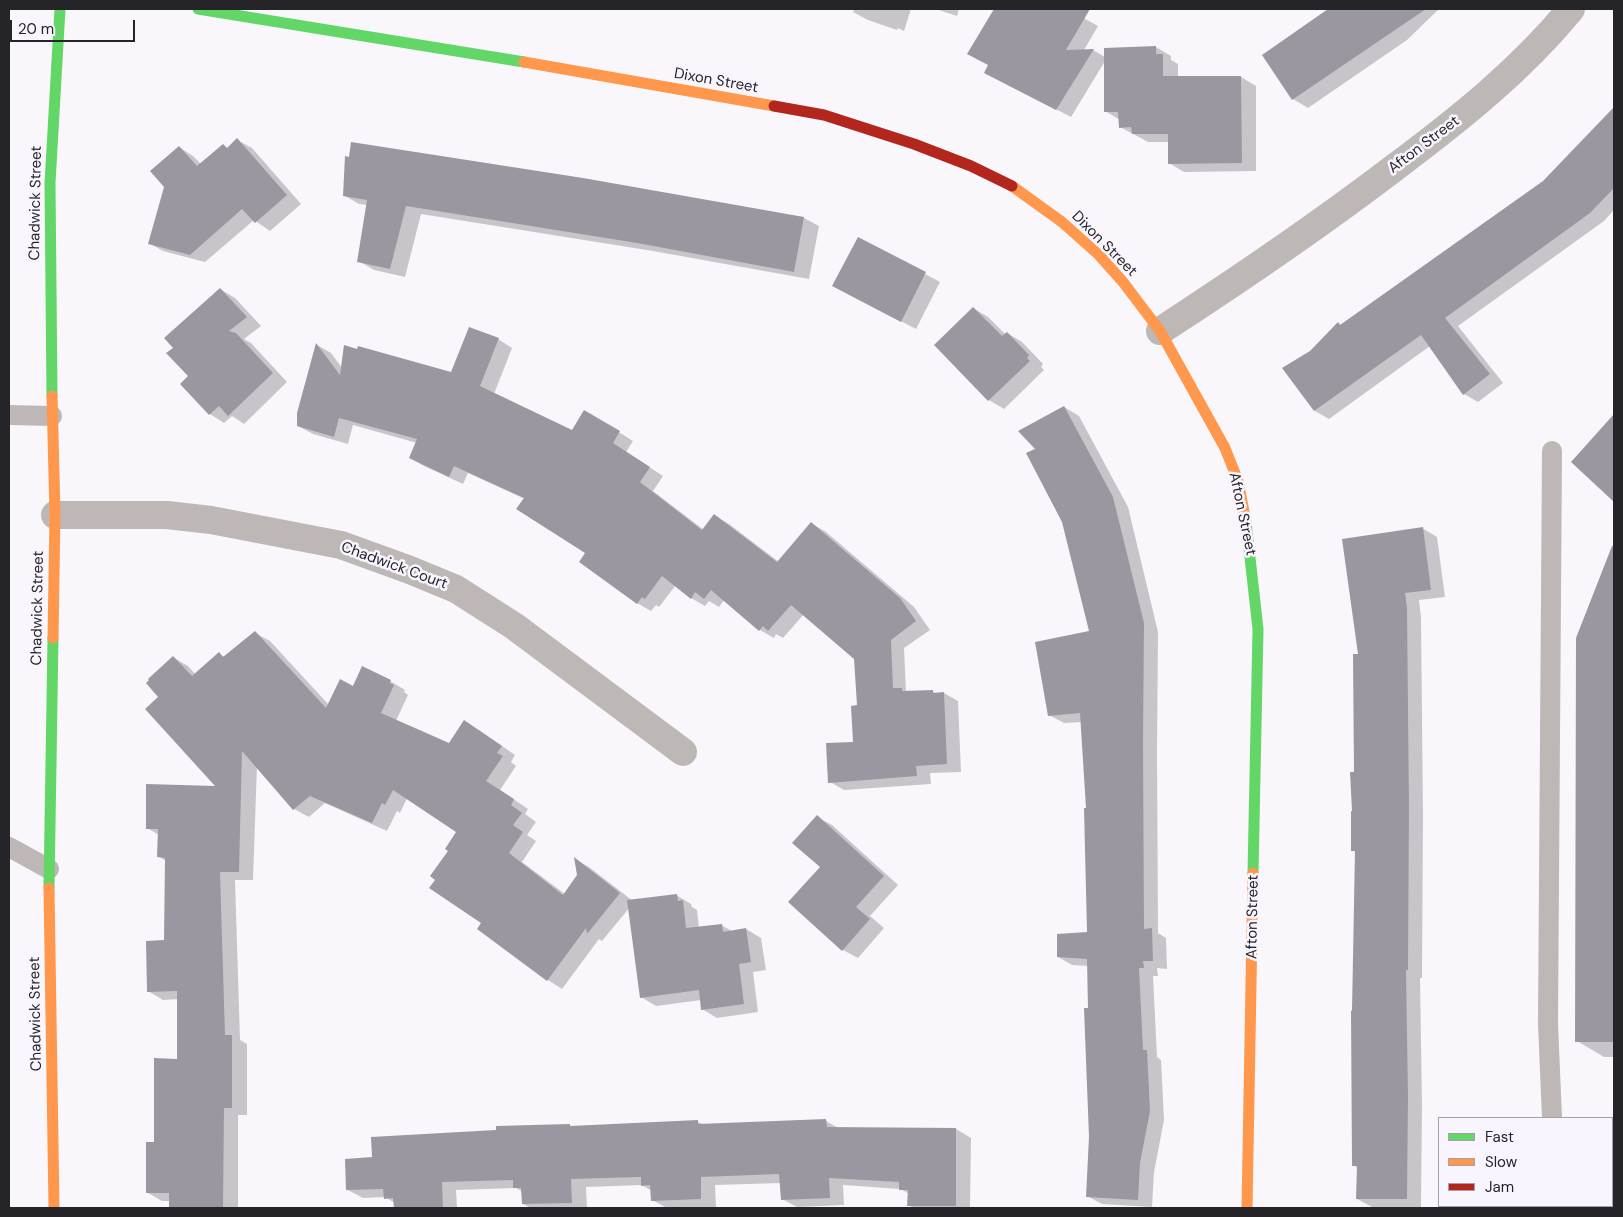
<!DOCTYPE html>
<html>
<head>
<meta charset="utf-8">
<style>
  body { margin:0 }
  #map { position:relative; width:1623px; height:1217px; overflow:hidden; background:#f9f7fc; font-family:"DM Sans",sans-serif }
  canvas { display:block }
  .frame { position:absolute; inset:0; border:10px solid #252428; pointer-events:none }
  .legend { position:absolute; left:1438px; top:1117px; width:175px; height:90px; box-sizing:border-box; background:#f8f5fe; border:1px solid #a4a1a8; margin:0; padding:6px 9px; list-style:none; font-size:15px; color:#252428 }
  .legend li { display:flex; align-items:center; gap:10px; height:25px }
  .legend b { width:25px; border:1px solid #a4a1a8 }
  .scale { position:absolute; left:10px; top:20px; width:125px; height:22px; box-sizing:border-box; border:2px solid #252428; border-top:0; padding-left:6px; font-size:15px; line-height:18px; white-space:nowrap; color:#252428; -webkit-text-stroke:4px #f8f5fe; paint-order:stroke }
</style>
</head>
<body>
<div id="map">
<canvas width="1623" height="1217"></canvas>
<div class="frame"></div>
<ul class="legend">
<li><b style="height:6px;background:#63d668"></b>Fast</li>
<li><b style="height:6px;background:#ff974d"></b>Slow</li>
<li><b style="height:6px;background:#b3261e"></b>Jam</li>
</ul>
<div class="scale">20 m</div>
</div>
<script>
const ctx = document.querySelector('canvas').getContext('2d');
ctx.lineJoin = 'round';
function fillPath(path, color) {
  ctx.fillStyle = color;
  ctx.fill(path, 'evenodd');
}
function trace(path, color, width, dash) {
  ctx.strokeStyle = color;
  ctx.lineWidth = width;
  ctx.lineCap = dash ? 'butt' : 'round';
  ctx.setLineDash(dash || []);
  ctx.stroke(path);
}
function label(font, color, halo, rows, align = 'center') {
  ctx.font = font + ' "DM Sans",sans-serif';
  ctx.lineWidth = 5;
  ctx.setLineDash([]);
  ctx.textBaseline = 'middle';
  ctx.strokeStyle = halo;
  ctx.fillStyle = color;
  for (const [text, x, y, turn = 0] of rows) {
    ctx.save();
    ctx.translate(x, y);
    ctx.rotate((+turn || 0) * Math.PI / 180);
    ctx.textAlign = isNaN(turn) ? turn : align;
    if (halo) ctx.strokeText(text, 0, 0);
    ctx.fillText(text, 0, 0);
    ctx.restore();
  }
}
const shadow = new Path2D(`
  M854 9H911L904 31 898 28 897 30 868 20 853 12Z
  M936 9H959L957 16Z
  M995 9H1067L1098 26 1084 50H1093L1105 57V50L1156 47 1171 56V60L1178 64V77H1241L1256 86V171L1184 172 1169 163V142H1148L1135 135 1120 127V120L1105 111V61L1071 117 1000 80 989 65 969 53Z
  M1332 9H1439L1407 40 1308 108 1293 99 1264 55Z
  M1614 109V210L1604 221 1458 326 1503 383 1478 402 1464 394 1430 346 1329 419 1315 411 1284 369 1311 352 1338 323 1342 326 1544 182Z
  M237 140 252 148 301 204 270 231 254 220 205 262 163 251 149 243 179 147 193 156 201 164 223 146 228 148Z
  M583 179 804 218 819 226 809 279 653 251 421 214 405 277 374 270 359 261 368 205 359 204 345 196Z
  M858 238 940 282 916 329 849 294Z
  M220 289 235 298 261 326 244 339 251 343 287 382 244 424 232 416 224 423 210 414 175 348Z
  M973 308 988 317 1006 335 1007 333 1022 342 1043 364 1041 367 1044 370 1004 409 989 400 935 345Z
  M498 339 512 348 494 394 572 431 598 419 633 441 626 452 663 476 653 491 704 530 715 516 729 524 779 562 812 524 826 532 914 607 930 630 904 648 906 692 932 691 937 694 944 693 958 701 961 772 930 773 931 784 844 790 830 782 854 743 859 706 855 658 804 614 783 638 776 634 774 638 760 630 724 600 719 607 709 601 705 606 691 598 676 585 659 607 656 605 651 611 637 603 587 553 525 499 468 473 463 484 424 466 410 458 417 443 353 425 348 444 313 434 298 426 317 345 331 353 342 368 452 373Z
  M1064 407 1079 416 1128 507 1158 632 1157 751 1158 933 1166 938 1167 969 1157 968 1158 976H1153L1157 1057 1161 1060 1164 1120 1154 1172 1152 1207 1102 1204 1087 1196 1091 1137 1089 966 1072 965 1058 957 1088 933 1087 809 1082 722 1064 723 1049 715 1091 632 1064 522 1037 449Z
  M1614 415V500L1573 462Z
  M1422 528 1437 537 1445 597 1419 600 1421 617 1423 816 1422 978H1420L1422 1105 1421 1207H1372L1357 1199 1358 1168 1353 1165V1012L1356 852 1352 850 1359 655Z
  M1614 559V1057H1604L1577 1041 1603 572Z
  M255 633 270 641 329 705 353 688 390 681 405 690 404 692 408 695 396 721 449 744 479 730 515 755 511 762 516 766 500 790 528 809 525 814 536 822 527 835 536 841 522 862 565 894 578 876 576 860 589 867 633 901 676 895 691 904 692 907 697 910 699 928 721 925 732 931 746 929 761 938 766 970 753 972 758 1012 717 1018 702 1009 701 1000 656 1006 641 997 630 907 602 941 599 939 562 989 548 980 478 929 483 923 437 879 457 832 407 798 400 813 397 811 387 831 325 803 309 817 294 809 257 765 253 880H235L240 1040 247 1044V1115H238V1208H170V1201H162L148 1193 155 1143 178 1060 179 999 163 1000 148 991 165 942 166 861 158 856 159 835 147 828 218 787 159 697 174 658 188 666 196 675 219 654 225 657Z
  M817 817 832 825 898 885 870 916 884 928 858 958 843 950 822 867Z
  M826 1121 840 1129H956L971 1138 970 1208H914L908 1205 909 1194 901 1189 843 1185 844 1205 797 1207 782 1199 781 1183 715 1185 716 1207 675 1208H667L652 1200V1191L642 1185 586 1187 587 1208H531L523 1204V1192L516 1188 456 1190 457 1208H395V1203L385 1197 363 1198 348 1190 373 1158 498 1132 569 1125 573 1127 698 1122 705 1125Z`);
const building = new Path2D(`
  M994 9H1090L1066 50 1094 49 1056 110 984 73 988 65 967 54Z
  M1328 9H1426L1292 100 1262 55Z
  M1156 46V54H1163V76H1241L1242 163 1168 164V134H1132L1131 127 1119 128 1118 112H1104V48Z
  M1614 107V188L1590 213 1445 318 1490 374 1463 395 1421 335 1314 411 1282 368 1310 351 1338 322 1340 325 1543 181Z
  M237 138 287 195 255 223 242 209 190 255 148 244 164 187 150 171 179 146 197 166 223 144 227 148Z
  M351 142 583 178 804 217 794 272 637 243 406 206 390 269 357 262 367 200 343 196 345 156 349 157Z
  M858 237 926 272 901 322 832 286Z
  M220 288 247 317 229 331 236 333 273 373 228 416 219 406 209 415 180 384 188 376 166 353 173 348 164 338Z
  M973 307 1002 336 1007 332 1029 355 1027 358 1030 361 988 401 934 345Z
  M469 327 499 338 480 386 572 430 584 410 620 431 613 443 650 467 640 482 702 530 714 514 777 562 811 522 900 598 916 621 891 640 893 688H902V691L933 690V693L944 692 947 764 916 766 917 776 828 783 826 743 853 742 851 706 857 705 854 659 791 605 768 631 763 626 759 631 711 590 704 599 695 592 691 599 662 576 645 599 642 597 637 604 579 562 585 553 516 509 524 498 454 466 449 477 409 458 417 439 339 418 334 437 297 426V413L316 343 340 375 344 345 357 349 358 346 451 372Z
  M1064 406 1113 497 1144 623 1143 743 1144 929 1152 928 1153 961H1143L1144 968H1139L1143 1050H1147L1150 1111 1140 1163 1138 1200 1086 1197 1089 1137 1084 1008H1088L1087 959 1057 957V934L1087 932 1084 808H1086L1080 713 1048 716 1035 642 1089 631 1062 522 1026 453 1035 449 1018 431Z
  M1614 414V502L1571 462Z
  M1423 527 1431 590 1405 593 1407 608 1409 807 1408 970H1406L1408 1097 1407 1199H1356L1357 1166H1352L1351 1011 1352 1010 1355 851H1351V811H1352L1350 772H1354L1353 654H1358L1342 539Z
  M1612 546H1614V1042H1575L1576 638Z
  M255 631 326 708 340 679 353 686 362 666 391 680 390 683 394 685 381 713 449 743 464 720 502 746 497 753 503 756 486 781 514 799 511 805 522 813 513 825 523 832 509 853 563 895 577 875 574 857 620 893 587 934 586 928 547 981 477 929 481 923 429 888 435 880 430 876 448 851 445 849 456 832 393 790 385 805 382 803 372 823 310 796 293 810 242 751 239 872H220L225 1035H232V1108H224L223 1208H169V1193H146V1142H154V1058L177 1059V991L147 992 146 941 164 940 165 858 157 857 158 829H146V784L215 786 145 709 158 697 146 683 149 680 148 679 173 656 192 676 219 652 223 657Z
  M817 815 884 876 856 907 870 919 842 951 788 902 820 867 792 843Z
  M677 894 678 901 683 900 686 928 722 924 723 932 746 928 751 962 739 964 744 1004 701 1010 699 990 640 998 627 900Z
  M826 1119 827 1127 956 1128V1206H907L908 1190H899V1182L829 1178 830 1198 781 1200 779 1174 701 1177V1199L651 1201 650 1185 641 1186V1177L571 1179 572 1203 522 1204 521 1188H513V1180L442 1182 443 1208H394L393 1198 384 1199 383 1189 346 1190 345 1159 372 1157 371 1137 496 1130V1126L570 1124V1126L698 1120V1124Z`);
const lane = new Path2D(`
  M9 415 52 416
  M9 847 49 869
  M1552 1118 1548 1024 1552 451
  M1557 1206V1208`);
const street = new Path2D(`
  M1160 331C1240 279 1318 226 1394 168 1458 120 1520 71 1571 9
  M55 515H167L211 520 341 545 410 570 456 589 514 626 683 752`);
const fast = new Path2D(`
  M198 9 524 62
  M52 396 50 183 60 9
  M1246 522 1258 629 1253 873
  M49 888 53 638`);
const slow = new Path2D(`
  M524 62 774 106
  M1012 186 1062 222 1099 255 1123 282 1160 331 1225 448 1238 481 1246 522
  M52 396 55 515 53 638
  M49 888 54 1208
  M1247 1208 1253 873`);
const jam = new Path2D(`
  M774 106 824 115 914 144 971 166 1012 186`);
const streetNames = [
  ["Dixon Street",716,81,10],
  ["Afton Street",1424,145,-37],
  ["Chadwick Street",36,203,-89],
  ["Dixon Street",1104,244,45],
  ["Afton Street",1242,514,78],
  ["Chadwick Court",394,566,20],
  ["Chadwick Street",38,608,-89],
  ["Afton Street",1253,917,-89],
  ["Chadwick Street",36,1014,-91]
];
fillPath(shadow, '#0003');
fillPath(building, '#9a97a0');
trace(lane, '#bdb7b5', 20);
trace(street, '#bdb7b5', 28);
trace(fast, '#63d668', 11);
trace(slow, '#ff974d', 11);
trace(jam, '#b3261e', 11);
label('15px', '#252428', '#f8f5fe', streetNames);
</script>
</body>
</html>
